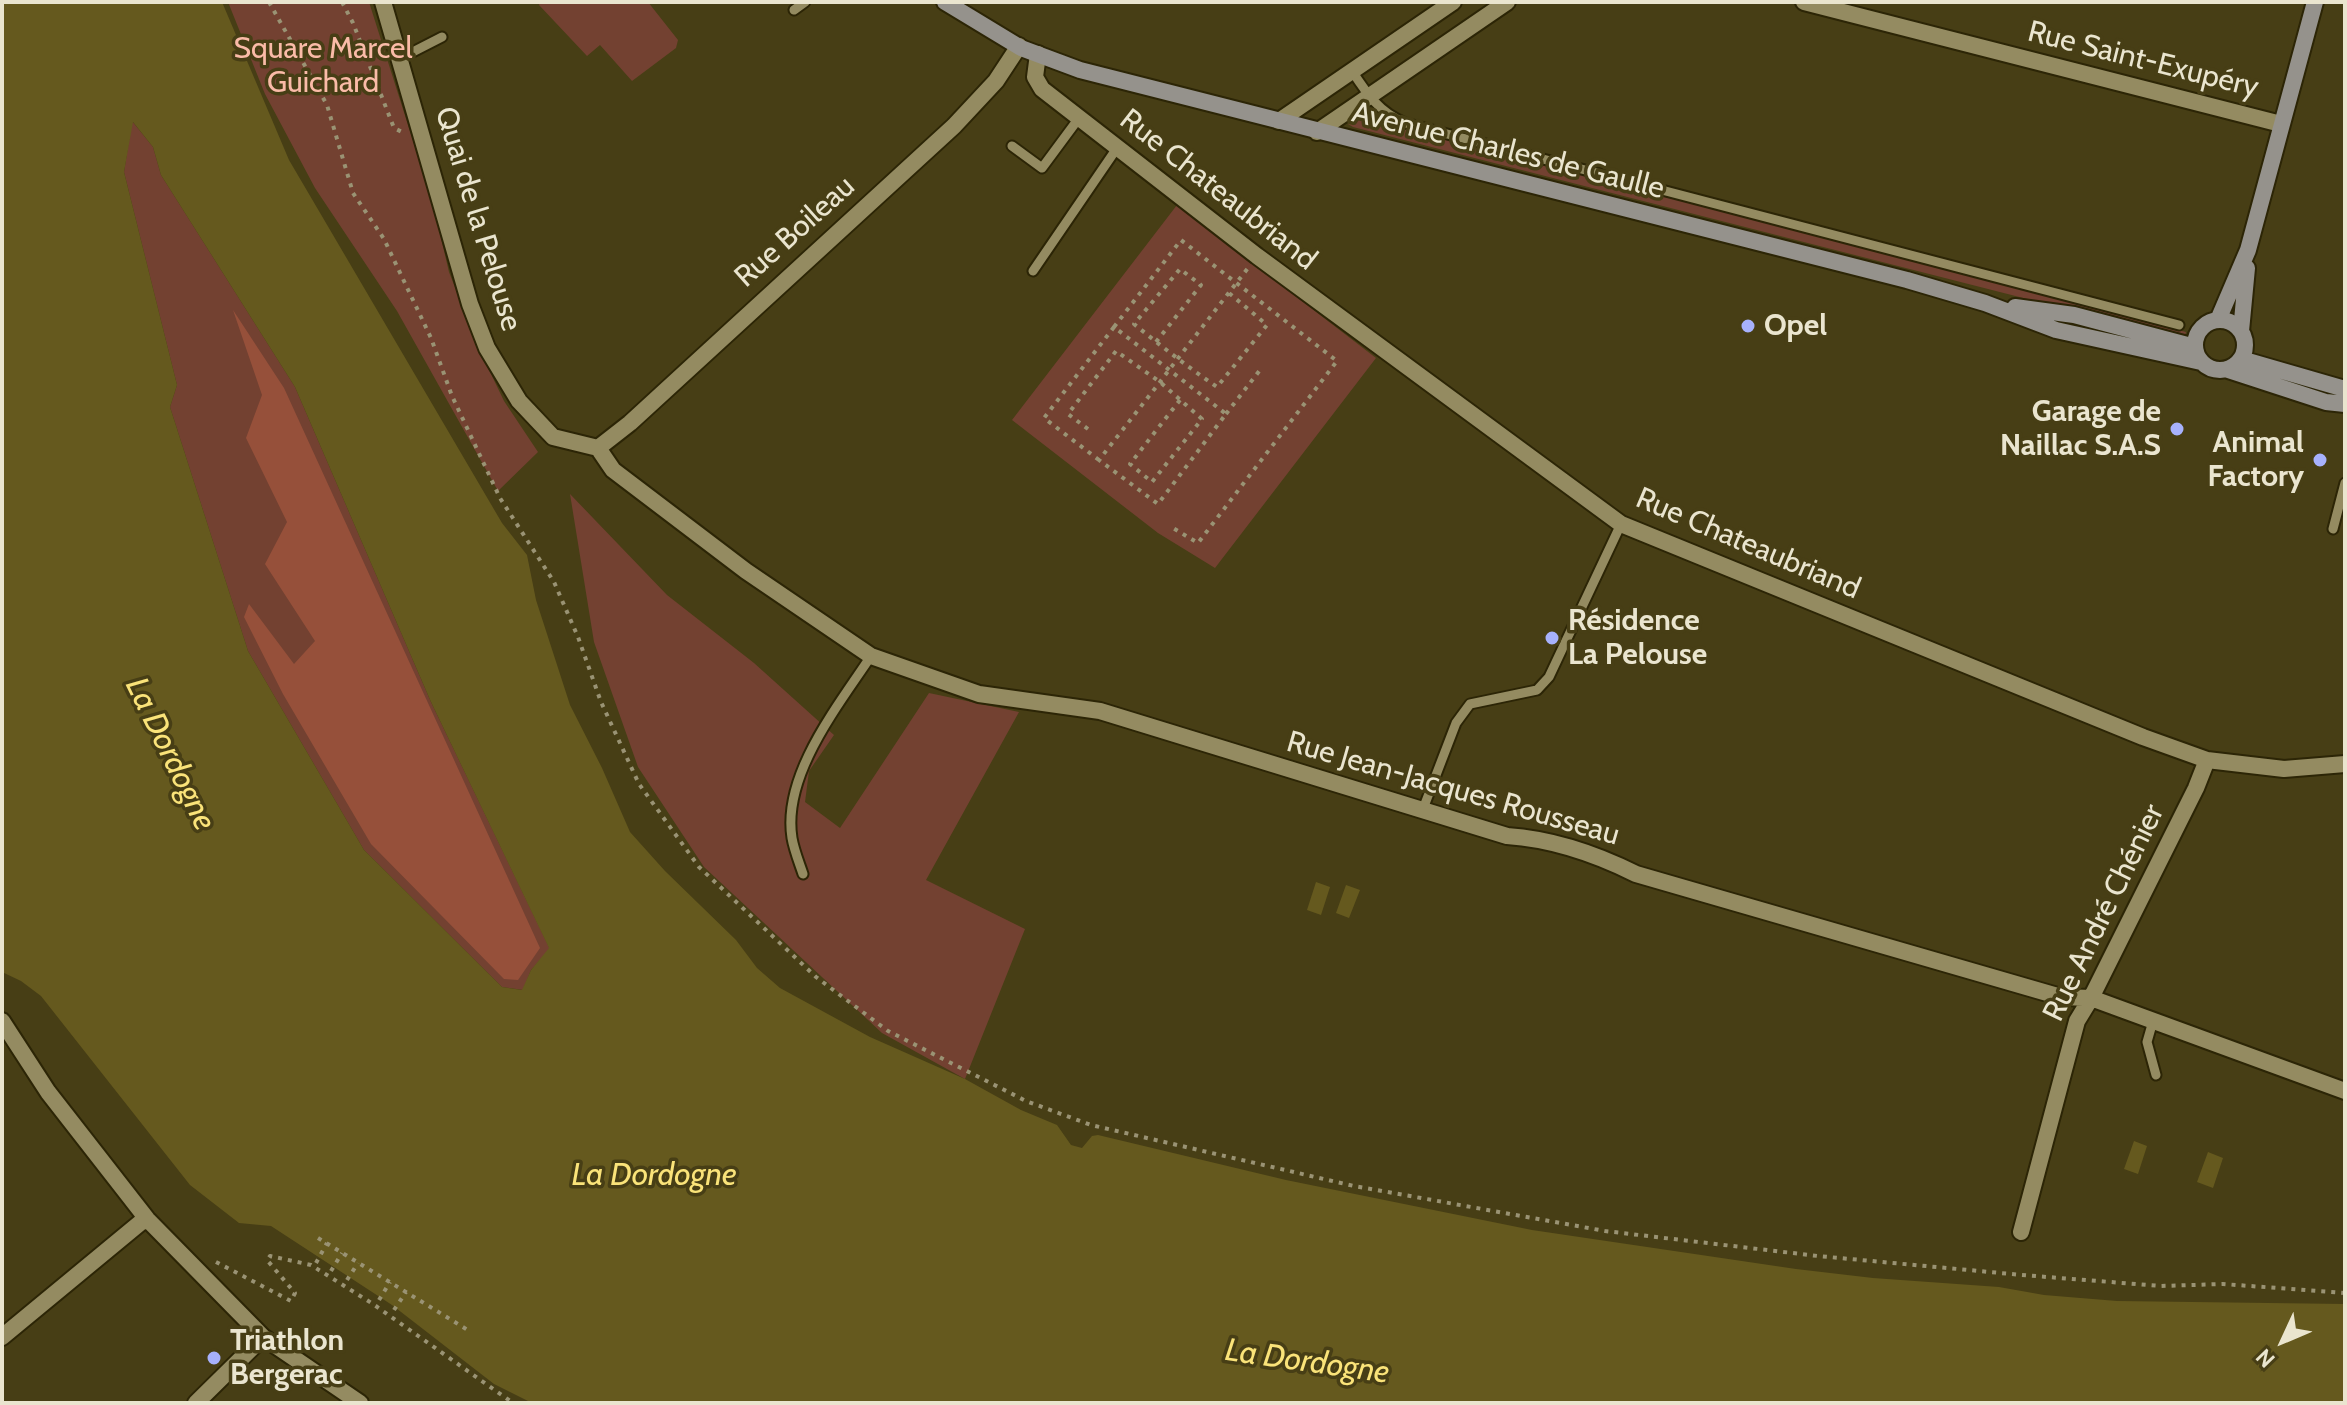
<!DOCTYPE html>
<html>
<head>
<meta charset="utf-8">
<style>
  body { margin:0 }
  #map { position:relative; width:2347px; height:1405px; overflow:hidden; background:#473e15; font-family:Cabin,sans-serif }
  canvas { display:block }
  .frame { position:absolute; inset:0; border:4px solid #eae5cf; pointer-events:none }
  .north { position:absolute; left:2243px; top:1301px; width:80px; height:80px; -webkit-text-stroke:6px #473e15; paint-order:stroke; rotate:226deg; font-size:22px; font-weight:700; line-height:32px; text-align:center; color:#eae5cf }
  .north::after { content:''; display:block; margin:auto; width:28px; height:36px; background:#eae5cf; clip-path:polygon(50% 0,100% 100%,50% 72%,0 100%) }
</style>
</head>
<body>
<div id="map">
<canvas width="2347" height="1405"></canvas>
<div class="frame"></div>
<div class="north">N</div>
</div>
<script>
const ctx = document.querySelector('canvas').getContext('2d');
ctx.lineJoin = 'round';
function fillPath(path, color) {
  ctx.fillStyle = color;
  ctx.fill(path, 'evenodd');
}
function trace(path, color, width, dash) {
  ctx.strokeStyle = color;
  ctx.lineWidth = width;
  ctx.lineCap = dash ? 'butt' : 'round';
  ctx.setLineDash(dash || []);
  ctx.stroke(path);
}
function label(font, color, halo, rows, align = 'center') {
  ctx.font = font + ' Cabin,sans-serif';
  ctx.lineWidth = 7;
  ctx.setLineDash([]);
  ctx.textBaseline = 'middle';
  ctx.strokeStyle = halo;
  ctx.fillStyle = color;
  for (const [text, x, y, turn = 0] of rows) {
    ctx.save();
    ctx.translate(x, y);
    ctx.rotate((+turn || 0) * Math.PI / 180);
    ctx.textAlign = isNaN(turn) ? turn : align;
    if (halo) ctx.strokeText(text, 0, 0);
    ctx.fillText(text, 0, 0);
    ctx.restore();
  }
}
const green = new Path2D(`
  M228 2H369L433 204 449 272 479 349 504 401 538 452 498 491 397 311 315 188 265 94Z
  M540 2H648L678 40 676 48 632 81 600 45 587 56 539 5Z
  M1354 116 2186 332 2184 339 1353 127 1348 124Z
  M132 121 153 147 161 175 295 387 431 702 550 949 531 970 523 990 502 987 364 850 248 651 170 407 177 385 124 172Z
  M1177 205 1376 358 1215 568 1158 533 1012 420Z
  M570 494 667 595 754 663 834 735 809 771 805 802 840 828 929 693 1019 712 926 880 1025 929 965 1079 882 1033 704 867 638 767 594 642Z`);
const forest = new Path2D(`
  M233 310 284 388 540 948 518 980 504 979 371 844 283 694 244 617 249 604 294 664 315 641 265 564 287 522 246 438 262 395Z`);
const water = new Path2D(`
  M2 2H222L289 160 502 523 527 555 536 600 570 705 602 768 630 832 665 871 736 940 757 968 780 988 870 1037 965 1079 1021 1110 1057 1125 1071 1145 1082 1148 1092 1136 1098 1135 1286 1180 1532 1230 1796 1269 1873 1278 1999 1287 2044 1295 2117 1301 2345 1304V1403H532L494 1384 392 1305 271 1226 239 1223 190 1185 41 996 21 981 2 972ZM133 122 153 147 161 175 295 387 431 702 549 948 531 970 522 990 502 987 364 850 248 651 170 407 177 385 124 172Z
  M1316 882 1330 887 1321 915 1307 910Z
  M1346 885 1360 890 1349 918 1336 913Z
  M2134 1141 2147 1146 2138 1174 2124 1169Z
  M2208 1152 2223 1158 2213 1188 2197 1182Z`);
const path = new Path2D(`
  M269 2 327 105 353 193 384 239 431 338 452 396 500 498 554 582 578 637 601 702 639 784 699 867 816 977 888 1031 1026 1101 1091 1125 1354 1186 1605 1231 1818 1256 2022 1275 2161 1286 2223 1284 2345 1293
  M342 2 353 23 394 128 402 132
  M1114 327 1181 240 1337 361 1198 543 1173 528
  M1156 342 1201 285 1180 269 1134 324C1161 346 1188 367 1217 387L1267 325 1229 293
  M1226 414 1260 370
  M1088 429 1068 414 1116 351 1160 382 1202 419 1152 482 1130 464 1180 400
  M1099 460 1044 418 1114 327 1226 414 1158 504 1099 460 1160 382 1169 370 1248 268
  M318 1238 471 1332
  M216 1262 291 1301 295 1293 267 1260 270 1256 311 1265 373 1304 513 1403
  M316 1263 327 1243
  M331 1271 342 1253
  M347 1280 358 1263
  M379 1300 390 1282
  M394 1310 406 1292`);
const service = new Path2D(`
  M794 10 805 2
  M399 59 442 37
  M1352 71C1367 94 1379 112 1405 123L2179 325
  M1012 146 1042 168 1079 118
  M1033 271 1117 148
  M2333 529 2345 483
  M1423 809 1456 723 1470 704 1537 690 1549 677 1621 524
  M803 874C799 862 794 850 792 838 782 775 838 706 871 656
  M2153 1021 2147 1042 2156 1075`);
const minor = new Path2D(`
  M383 2 470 304 487 348 519 401 553 437 598 448
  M1804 2 2281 124
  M1038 54 1035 77 1042 89 1257 256 1621 524 2143 737 2207 760 2284 769 2345 764
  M1279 121 1453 2
  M1317 132 1507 2
  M598 448 613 470 746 571 871 656 979 694 1100 711 1507 836C1552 839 1596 854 1636 874L2061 997 2091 998 2345 1091
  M598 448 630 423 954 126 996 81 1019 46
  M2 1021 48 1092 147 1219 263 1337 360 1403
  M2021 1232 2077 1021 2091 998 2196 788 2207 760
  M2 1337 140 1223 147 1219
  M196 1403 263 1337`);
const secondary = new Path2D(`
  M945 2 1021 48 1080 70 1907 280 1985 303 2056 330 2201 362
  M2015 307 2074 315 2195 347
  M2195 345a25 25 0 1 1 50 0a25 25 0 1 1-50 0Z
  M2218 320 2248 250 2315 2
  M2241 331 2247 268
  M2241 359 2345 389
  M2228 370 2326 402 2345 404`);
const markers = [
  [1748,326,8,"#a7b1fc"],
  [2177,429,8,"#a7b1fc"],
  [2320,460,8,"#a7b1fc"],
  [1552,638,8,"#a7b1fc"],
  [214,1358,8,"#a7b1fc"]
];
const parkNames = [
  ["Square Marcel",323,49],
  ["Guichard",323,83]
];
const streetNames = [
  ["Rue Saint-Exupéry",2143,60,14],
  ["Avenue Charles de Gaulle",1508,151,14],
  ["Rue Chateaubriand",1218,190,38],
  ["Quai de la Pelouse",478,219,73],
  ["Rue Boileau",795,232,-42],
  ["Rue Chateaubriand",1748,544,23],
  ["Rue Jean-Jacques Rousseau",1453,789,16],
  ["Rue André Chénier",2104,913,-64]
];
const poiNames = [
  ["Opel",1764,326],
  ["Garage de",2161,412,"right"],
  ["Naillac S.A.S",2161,446,"right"],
  ["Animal",2304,443,"right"],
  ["Factory",2304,477,"right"],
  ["Résidence",1568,621],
  ["La Pelouse",1568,655],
  ["Triathlon",230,1341],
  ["Bergerac",230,1375]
];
const waterNames = [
  ["La Dordogne",170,754,64],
  ["La Dordogne",654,1176],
  ["La Dordogne",1307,1362,8]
];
fillPath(green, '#734131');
fillPath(forest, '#96503a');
fillPath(water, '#65591e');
trace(service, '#2c2506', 13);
trace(minor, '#2c2506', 20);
trace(secondary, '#2c2506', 20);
trace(path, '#9a9374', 4, [4, 6]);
trace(service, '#948b61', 9);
trace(minor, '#948b61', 16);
trace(secondary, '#95928c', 16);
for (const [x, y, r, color] of markers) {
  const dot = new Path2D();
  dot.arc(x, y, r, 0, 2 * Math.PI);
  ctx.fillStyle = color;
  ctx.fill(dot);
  trace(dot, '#473e15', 3);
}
label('30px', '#fabba8', '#473e15', parkNames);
label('30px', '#eae5cf', '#473e15', streetNames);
label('bold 30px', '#eae5cf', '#473e15', poiNames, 'left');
label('italic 32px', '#fae379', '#473e15', waterNames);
</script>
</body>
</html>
